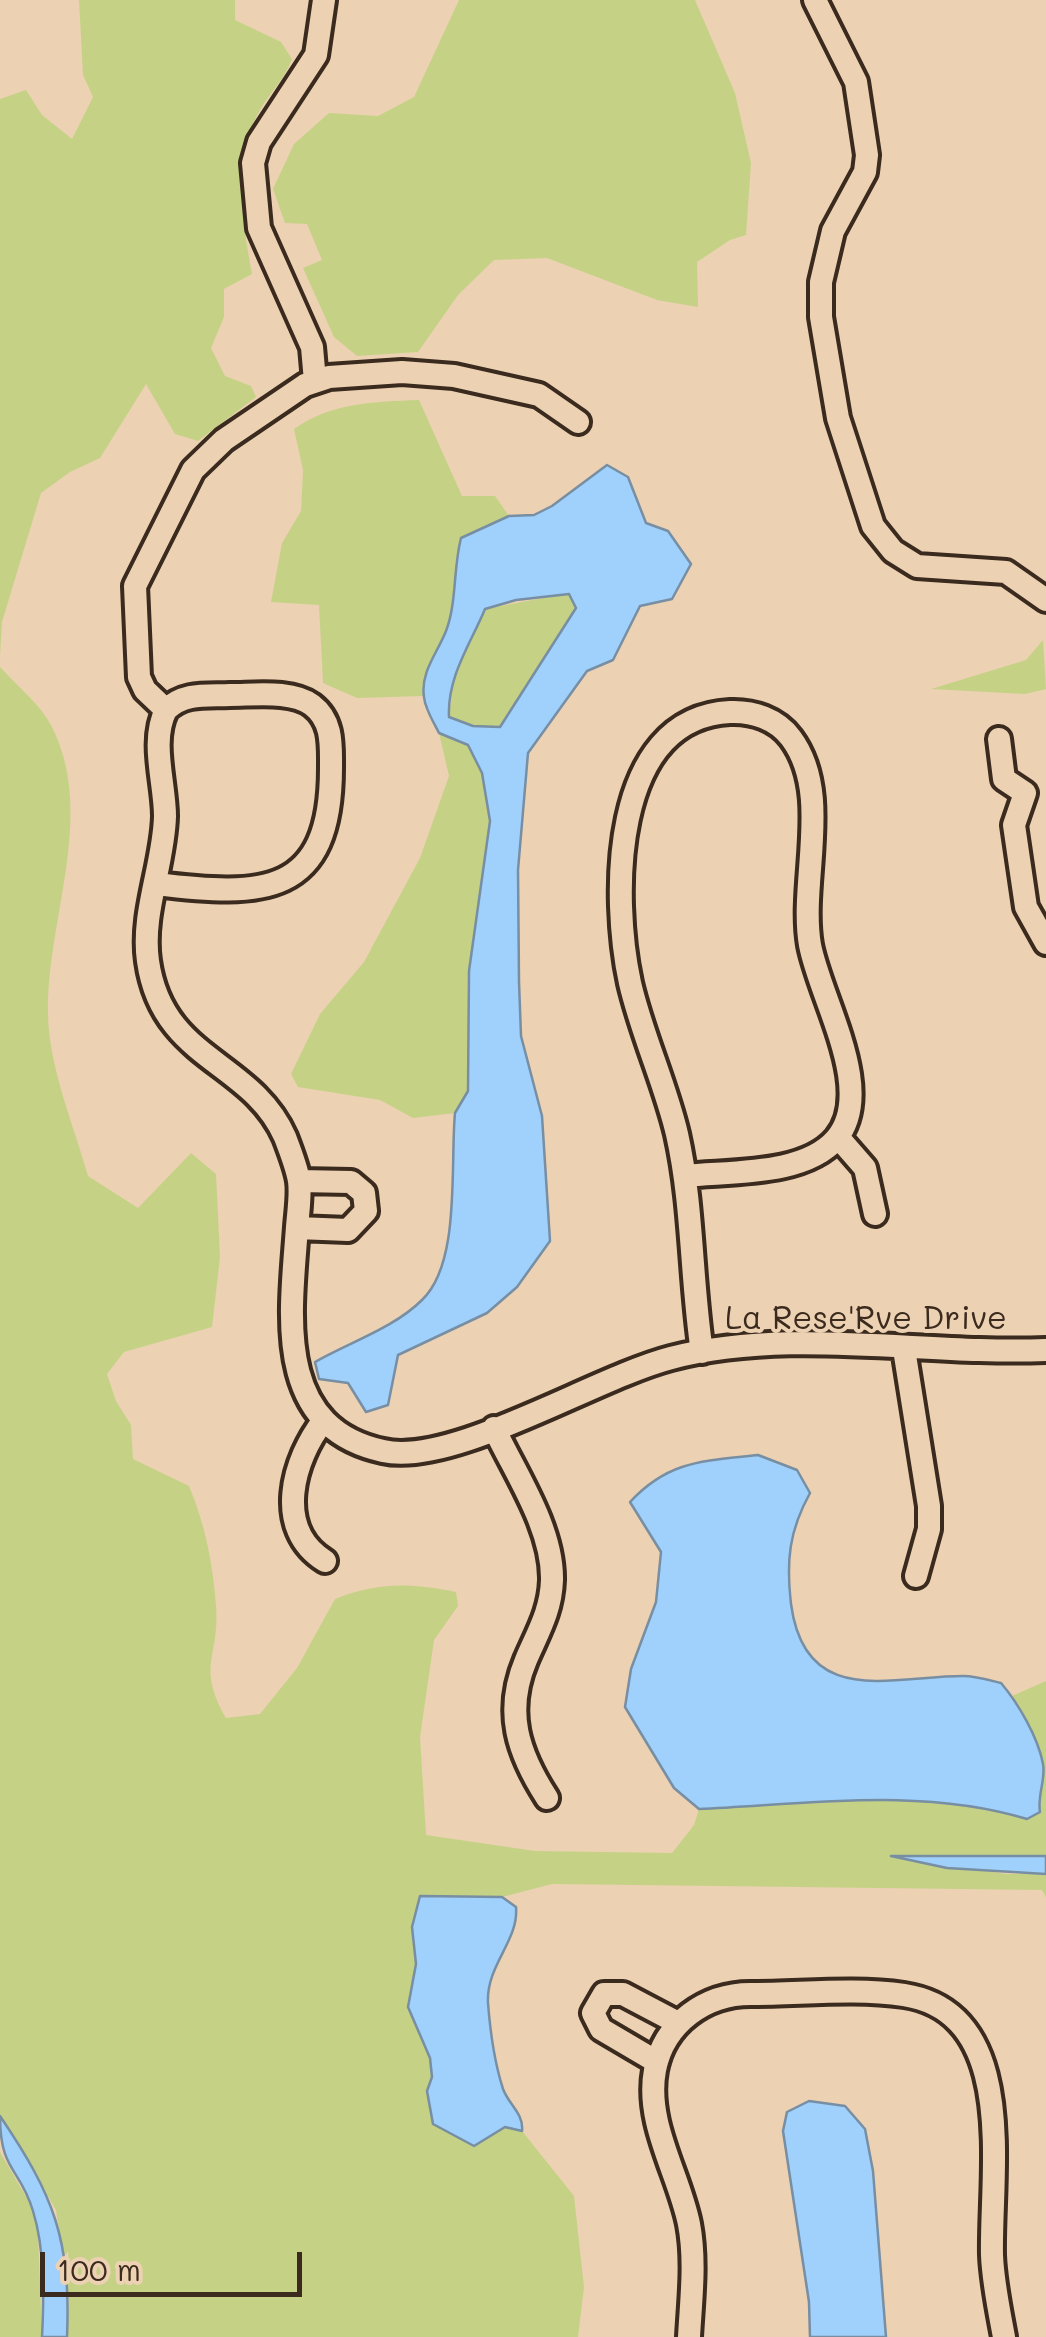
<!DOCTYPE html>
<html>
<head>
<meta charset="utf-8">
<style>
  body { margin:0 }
  #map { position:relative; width:1046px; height:2337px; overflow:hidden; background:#ecd1b3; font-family:Mali,sans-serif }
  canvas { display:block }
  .scale { position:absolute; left:40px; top:2252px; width:262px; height:45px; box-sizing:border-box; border:5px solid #3b2a1e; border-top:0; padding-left:12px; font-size:30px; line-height:35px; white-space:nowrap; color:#3b2a1e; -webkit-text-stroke:8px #ecd1b3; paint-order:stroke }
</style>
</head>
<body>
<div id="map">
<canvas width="1046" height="2337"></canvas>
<div class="scale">100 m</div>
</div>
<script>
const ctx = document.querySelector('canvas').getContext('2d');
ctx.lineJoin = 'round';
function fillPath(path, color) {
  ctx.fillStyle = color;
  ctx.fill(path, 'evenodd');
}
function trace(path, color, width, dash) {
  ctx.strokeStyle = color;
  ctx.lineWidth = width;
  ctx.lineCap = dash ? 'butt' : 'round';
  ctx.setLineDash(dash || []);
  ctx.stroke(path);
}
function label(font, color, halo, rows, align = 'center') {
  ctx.font = font + ' Mali,sans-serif';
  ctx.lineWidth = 8;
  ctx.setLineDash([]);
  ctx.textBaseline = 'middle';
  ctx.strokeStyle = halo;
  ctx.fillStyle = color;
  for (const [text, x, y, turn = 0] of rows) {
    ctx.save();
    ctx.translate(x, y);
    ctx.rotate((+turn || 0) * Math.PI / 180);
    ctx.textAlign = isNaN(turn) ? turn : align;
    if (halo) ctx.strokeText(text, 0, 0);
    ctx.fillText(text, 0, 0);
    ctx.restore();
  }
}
const green = new Path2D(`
  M79 0H235V20L281 42 292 59C285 78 274 88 263 105 230 156 242 218 252 274L224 289V317L211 348 225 376 251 386 256 397 198 441 175 434 146 384 100 458 70 472 41 493 2 622 0 656V99L26 90 42 115 72 139 93 97 83 75Z
  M459 0H695L735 93 751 163 746 235 730 240 697 262 698 307 657 300 547 258 494 260 458 295 418 352 357 356 334 337 303 268 322 260 307 224 285 223 273 189 294 144 329 113 378 116 414 97Z
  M419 400 462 496H495L509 516 461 538C453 568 456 598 447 627 440 652 428 668 423 696L357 698 323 683 319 605 271 602 282 543 301 511 303 470 294 429C333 402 373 402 419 400Z
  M569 593 576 608 500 727 473 726 449 717 455 671 485 609Z
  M1043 640 1046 689 1025 694 931 689 1026 660Z
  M0 667C16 685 40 704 51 725 97 814 47 918 48 1012 48 1065 74 1126 88 1176L138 1208 191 1153 216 1174 220 1257 212 1327 124 1352 107 1374 116 1401 131 1425 133 1459 189 1486C205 1524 213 1564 216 1606 220 1658 196 1665 226 1718L260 1714 297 1668 335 1599C379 1582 410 1583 456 1592L458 1606 434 1640 420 1737 426 1835 535 1851 672 1853 694 1825 699 1809C808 1803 922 1787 1028 1819L1044 1766 1012 1696 1046 1681V1856L897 1857 1006 1874H1046V1897L1042 1890 552 1884 502 1897 420 1896 412 1927 416 1964 408 2007 430 2058 432 2077 505 2127 522 2131 574 2196 584 2287 578 2337H67L69 2298 56 2210 0 2116Z
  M439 733 468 745 482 772 490 821 469 971 468 1091 455 1113 413 1118 380 1100 298 1087 291 1074 320 1014 364 962 420 858 449 776Z
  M0 2152 32 2207 38 2233 42 2337H0Z`);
const water = new Path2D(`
  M607 465 628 477 646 523 668 531 691 564 672 599 640 606 613 660 587 671 528 753 518 870 519 982 521 1036 542 1116 550 1241 517 1287 487 1313 398 1355 388 1405 366 1412 348 1383 319 1379 315 1362C350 1342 394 1328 422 1300 461 1263 450 1165 455 1113L468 1091 469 971 490 821 482 773 468 745 439 733C434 723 425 709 424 697 420 672 438 652 446 631 457 602 453 569 461 538L509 516 534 515 552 506ZM569 594 576 608 500 727 473 726 449 717C447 677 470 645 485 609L516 600Z
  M758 1455 797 1470 810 1493C789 1531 786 1561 791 1604 805 1709 891 1676 963 1676 975 1676 989 1680 1001 1683 1018 1703 1038 1737 1043 1764 1046 1779 1037 1796 1040 1812L1027 1819C922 1787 808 1804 699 1809L674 1788 625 1707 631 1669 656 1602 661 1552 630 1502C669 1460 704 1461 758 1455Z
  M891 1856H1046V1874L947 1868Z
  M420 1896 502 1897 516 1907C519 1941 486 1965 488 2003 490 2029 495 2064 503 2089 509 2105 524 2114 522 2131L505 2127 474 2146 433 2124 427 2091 432 2077 430 2058 408 2007 416 1964 412 1927Z
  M809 2101 845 2106 865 2129 873 2171 886 2337H810L809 2302 783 2131 787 2112Z
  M0 2116C54 2196 71 2239 67 2337H42C44 2297 45 2250 33 2211 20 2167 0 2172 0 2116Z`);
const minor = new Path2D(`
  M815 0 856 82 867 155 865 172 833 231 821 282V317L838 418 873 526 893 551 917 566 1006 572 1046 600
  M315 381 312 347 259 228 253 163 259 142 316 55 324 0
  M166 710 145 690 139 677 135 586 193 470 224 440 305 385 329 377 402 372 454 376 539 395 578 422
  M999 739 1004 779 1025 793 1014 825 1026 907 1046 943
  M156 884C263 897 331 897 331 768 331 745 333 721 312 705 292 690 255 695 230 695 207 696 184 692 166 710 150 741 165 783 165 816 164 864 141 913 148 961 162 1061 251 1060 285 1137 290 1150 297 1168 299 1181 301 1195 298 1213 297 1227 291 1312 272 1427 383 1451 452 1467 594 1378 671 1358 792 1327 923 1355 1046 1350
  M838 1137 865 1168 875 1214
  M685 1176C730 1171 804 1176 836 1139 877 1091 820 999 810 945 799 881 833 794 791 738 777 719 753 711 730 712 609 718 612 900 630 983 642 1035 665 1083 677 1134 693 1205 691 1280 702 1352
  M297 1228 348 1230 366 1211 364 1193 351 1182 299 1181
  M904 1349 929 1506V1529L916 1576
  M324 1420C293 1459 273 1529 325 1561
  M494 1428C515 1473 553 1528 552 1580 551 1611 538 1632 526 1660 504 1712 518 1753 547 1798
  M657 2062 601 2029 593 2013 604 1994H623L678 2023
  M689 2337C691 2300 696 2261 689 2224 679 2174 645 2123 655 2070 664 2023 706 1993 753 1994 802 1994 855 1988 904 1995 1020 2013 990 2172 992 2255 993 2282 999 2310 1004 2337`);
const streetNames = [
  ["La Rese'Rve Drive",866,1319]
];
fillPath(green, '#c5d286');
fillPath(water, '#9fd1fc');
trace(water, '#778ea3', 2.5);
trace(minor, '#3b2a1e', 30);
trace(minor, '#ecd1b3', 22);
label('32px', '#3b2a1e', '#ecd1b3', streetNames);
</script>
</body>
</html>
